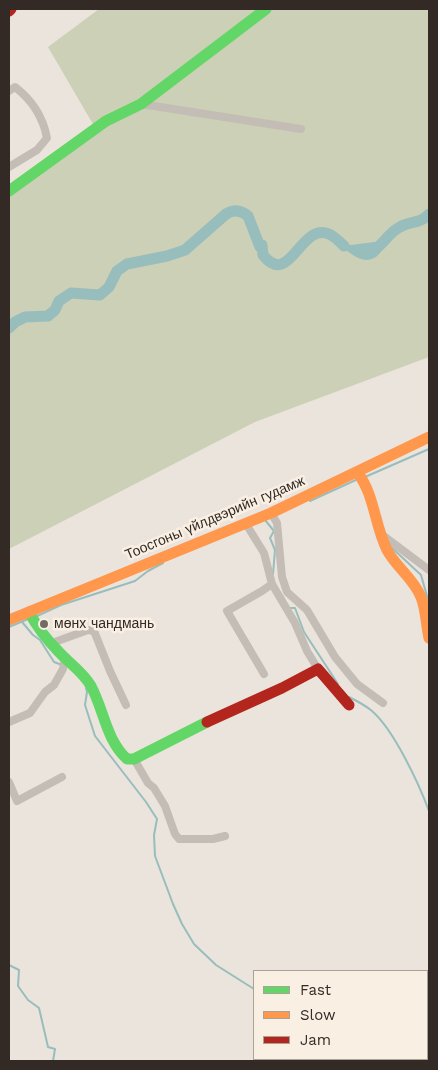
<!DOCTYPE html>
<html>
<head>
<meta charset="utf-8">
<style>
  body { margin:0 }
  #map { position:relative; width:438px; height:1070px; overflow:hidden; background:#ebe4dd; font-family:"Work Sans",sans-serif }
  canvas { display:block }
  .frame { position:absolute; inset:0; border:10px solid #342a25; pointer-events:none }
  .legend { position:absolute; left:253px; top:970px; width:175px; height:90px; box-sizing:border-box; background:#f9f0e3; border:1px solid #aaa197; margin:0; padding:6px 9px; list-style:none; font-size:15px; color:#342a25 }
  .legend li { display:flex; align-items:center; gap:10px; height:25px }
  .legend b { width:25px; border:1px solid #aaa197 }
</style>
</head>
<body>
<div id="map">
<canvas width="438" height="1070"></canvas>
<div class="frame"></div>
<ul class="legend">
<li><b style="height:6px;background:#63d668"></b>Fast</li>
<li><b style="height:6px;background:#ff974d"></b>Slow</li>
<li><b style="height:6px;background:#b3261e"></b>Jam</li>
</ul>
</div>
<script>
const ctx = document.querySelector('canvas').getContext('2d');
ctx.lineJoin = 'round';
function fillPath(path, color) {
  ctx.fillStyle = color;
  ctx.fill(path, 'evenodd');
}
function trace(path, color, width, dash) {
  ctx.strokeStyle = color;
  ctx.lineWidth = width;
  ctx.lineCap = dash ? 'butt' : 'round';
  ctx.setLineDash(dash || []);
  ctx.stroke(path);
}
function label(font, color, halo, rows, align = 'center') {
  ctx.font = font + ' "Work Sans",sans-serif';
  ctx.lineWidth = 5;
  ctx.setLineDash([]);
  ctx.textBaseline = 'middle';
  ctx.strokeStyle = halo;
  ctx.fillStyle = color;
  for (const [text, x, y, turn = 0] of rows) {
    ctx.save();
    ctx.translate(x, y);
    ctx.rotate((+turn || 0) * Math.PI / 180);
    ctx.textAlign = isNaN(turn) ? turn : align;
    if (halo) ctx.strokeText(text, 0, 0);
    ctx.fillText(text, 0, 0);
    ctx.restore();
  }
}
const green = new Path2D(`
  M99 9H429V357L255 422 9 549V191L97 131 48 47Z`);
const water = new Path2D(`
  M389 234 390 236C386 241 384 248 380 253 364 272 344 247 333 238L334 236 344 244 351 245 382 241Z`);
const stream = new Path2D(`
  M365 477 429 449
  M310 501 358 479
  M265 520 274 531 270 538 275 550 273 574
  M391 547 421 575 429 603
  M290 608H295L304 632 338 684
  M37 616 61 605 135 581 148 571 163 563
  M22 622 33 635 40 640 54 662 62 665
  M9 627 28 619
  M86 688 87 692 85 705 95 736 146 802 157 819 154 835 155 856 173 904 182 924 194 944 216 965 254 989
  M349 697C357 701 365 705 372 711 394 730 419 784 429 811
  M9 965 19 970 18 986 28 1000 39 1008 48 1047 55 1049 53 1061`);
const river = new Path2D(`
  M379 246C386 240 391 231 400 227 410 221 421 224 429 214
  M9 328 15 322 25 317 48 316 55 310 59 301 71 293 100 295 109 287 117 271 127 264 167 256 185 250 226 214C234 209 241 210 248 216L260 247 262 245 263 255C290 289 300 222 329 234 334 236 340 242 344 246`);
const street = new Path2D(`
  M9 91 15 87C32 100 43 117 47 138L37 150 9 167
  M141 104 301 129
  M271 513 277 523 282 577 287 592 307 610 335 657 357 684 383 703
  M246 524 264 553 272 584 295 623 307 651 318 669
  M381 534 429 570
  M52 643 88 630 94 631 110 671 126 705
  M264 674 227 611 262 591 272 584
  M9 722 30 713 45 692 54 685 63 669 65 658
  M134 759 148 783 154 788 165 806 175 834 179 839H213L225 836
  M9 782 17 801 62 777`);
const fast = new Path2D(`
  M9 191 106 121 141 104 266 9
  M29 612C37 627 47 640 59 652 70 664 83 672 91 686 104 710 106 740 127 759H134L207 722`);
const slow = new Path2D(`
  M357 472C375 495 374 524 387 550 396 567 413 578 421 597 426 609 426 625 429 638
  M9 620 271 513 429 437`);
const jam = new Path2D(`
  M9 11 11 9
  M207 722 282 688 318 669 349 705`);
const markers = [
  [44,624,5,"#746b65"]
];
const streetNames = [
  ["Тоосгоны үйлдвэрийн гудамж",215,518,-23]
];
const poiNames = [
  ["мөнх чандмань",54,624]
];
fillPath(green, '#ccd0b6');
fillPath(water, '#98bdbd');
trace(stream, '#98bdbd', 2);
trace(river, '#98bdbd', 11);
trace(street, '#c4bdb6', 8);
trace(fast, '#63d668', 11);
trace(slow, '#ff974d', 11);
trace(jam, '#b3261e', 11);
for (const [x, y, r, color] of markers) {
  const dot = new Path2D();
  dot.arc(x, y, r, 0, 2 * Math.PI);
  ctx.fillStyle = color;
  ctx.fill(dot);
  trace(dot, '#f9f0e3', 2);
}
label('14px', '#342a25', '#f9f0e3', streetNames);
label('14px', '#342a25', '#f9f0e3', poiNames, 'left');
</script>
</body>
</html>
